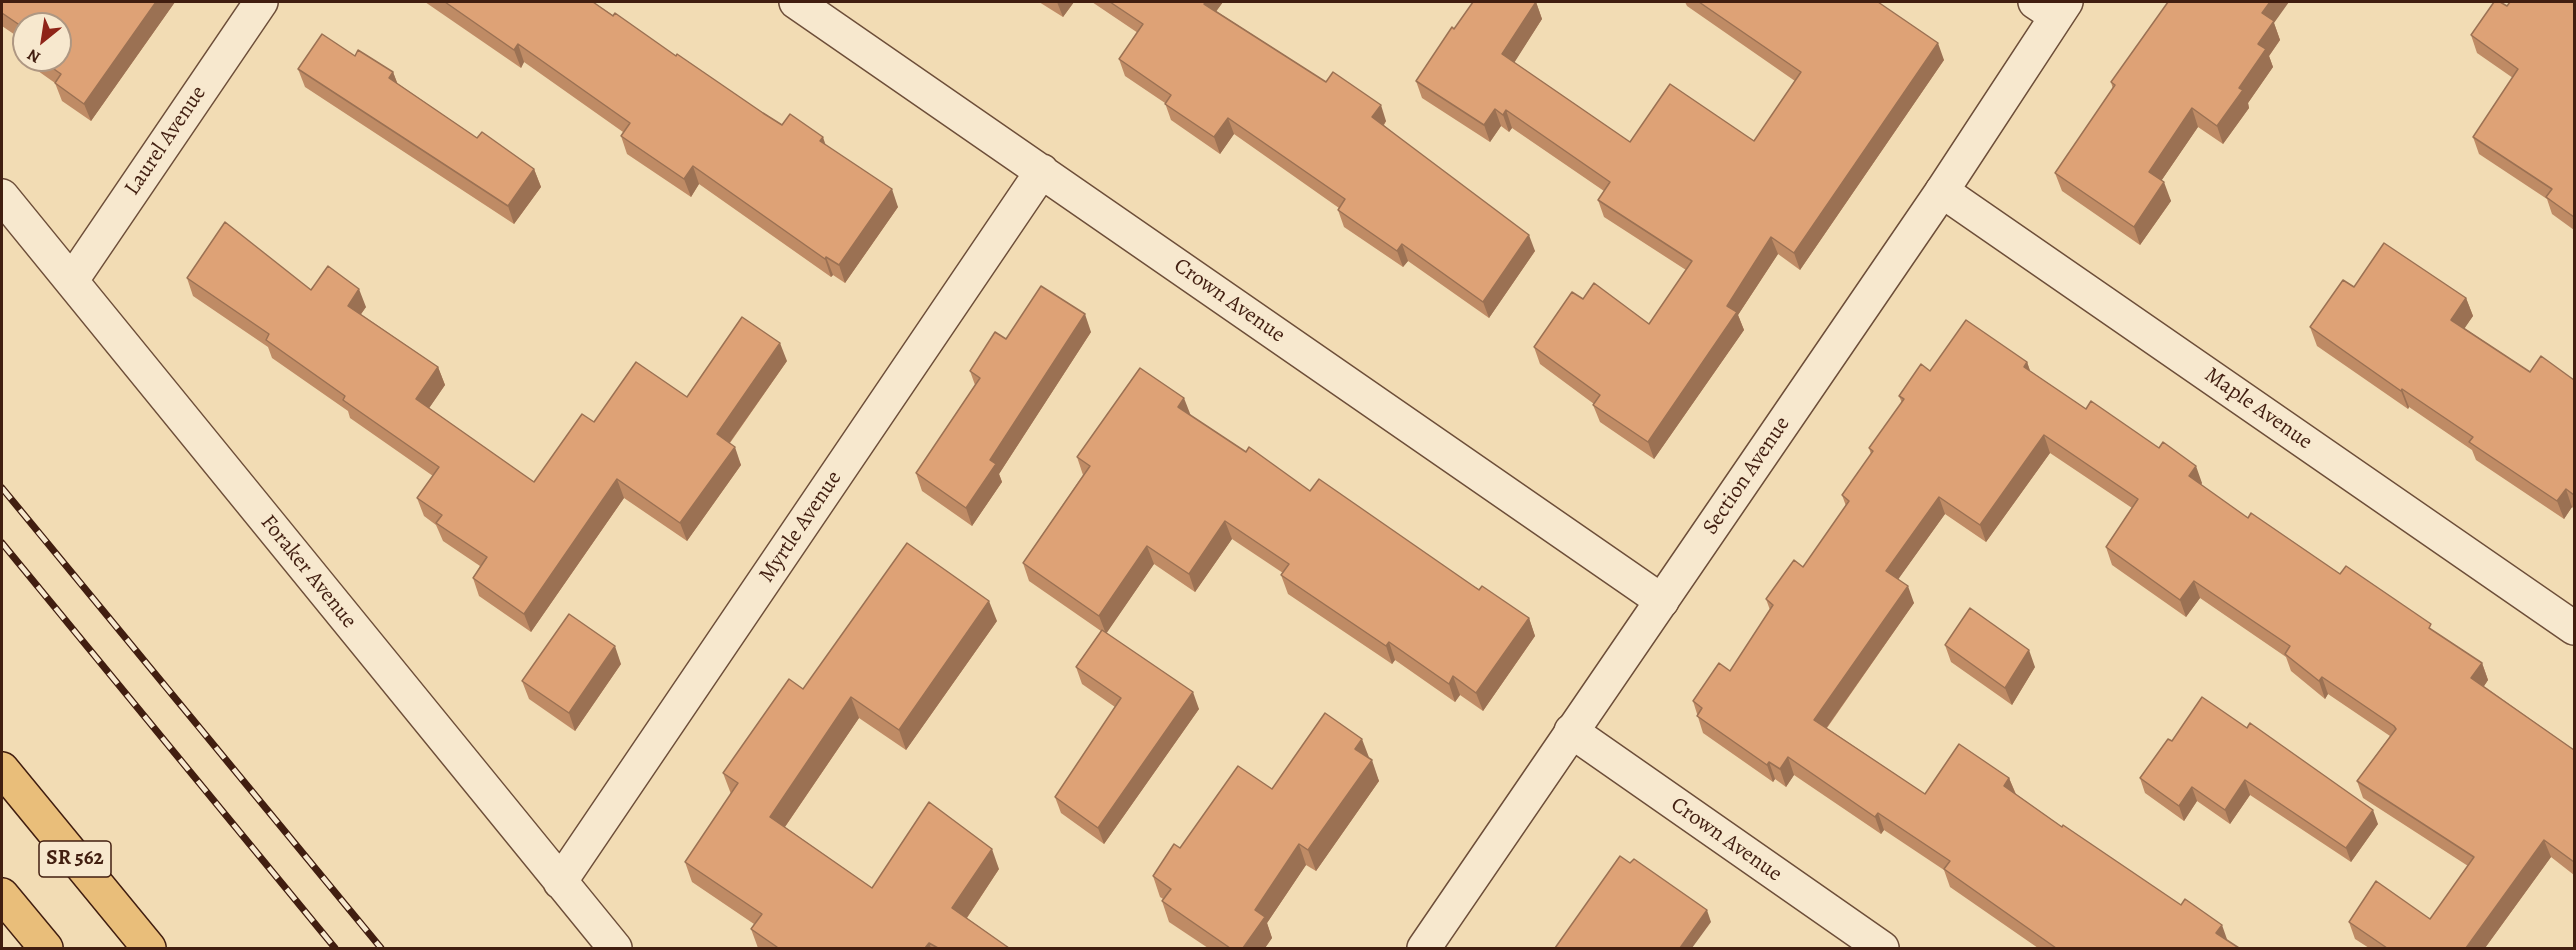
<!DOCTYPE html>
<html>
<head>
<meta charset="utf-8">
<style>
  body { margin:0 }
  #map { position:relative; width:2576px; height:950px; overflow:hidden; background:#f2dcb4; font-family:Alegreya,serif }
  canvas { display:block }
  .frame { position:absolute; inset:0; border:3px solid #411e10; pointer-events:none }
  .north { position:absolute; left:12px; top:12px; width:60px; height:60px; box-sizing:border-box; background:#f7e8ce; border:2px solid #ae9782; border-radius:50%; rotate:210deg; font-size:16px; font-weight:700; line-height:24px; text-align:center; color:#411e10 }
  .north::after { content:''; display:block; margin:auto; width:21px; height:27px; background:#8f2418; clip-path:polygon(50% 0,100% 100%,50% 72%,0 100%) }
</style>
</head>
<body>
<div id="map">
<canvas width="2576" height="950"></canvas>
<div class="frame"></div>
<div class="north">N</div>
</div>
<script>
const ctx = document.querySelector('canvas').getContext('2d');
ctx.lineJoin = 'round';
function trace(path, color, width, dash) {
  ctx.strokeStyle = color;
  ctx.lineWidth = width;
  ctx.lineCap = dash ? 'butt' : 'round';
  ctx.setLineDash(dash || []);
  ctx.stroke(path);
}
function fillPath(path, color) {
  ctx.fillStyle = color;
  ctx.fill(path, 'evenodd');
}
function label(font, color, halo, rows, align = 'center') {
  ctx.font = font + ' Alegreya,serif';
  ctx.lineWidth = 6;
  ctx.setLineDash([]);
  ctx.textBaseline = 'middle';
  ctx.strokeStyle = halo;
  ctx.fillStyle = color;
  for (const [text, x, y, turn = 0] of rows) {
    ctx.save();
    ctx.translate(x, y);
    ctx.rotate((+turn || 0) * Math.PI / 180);
    ctx.textAlign = isNaN(turn) ? turn : align;
    if (halo) ctx.strokeText(text, 0, 0);
    ctx.fillText(text, 0, 0);
    ctx.restore();
  }
}
const minor = new Path2D(`
  M796 2 1662 601
  M2035 2 2056 16
  M1942 191 2574 628
  M2 196 615 948
  M72 280 261 2
  M1571 731 1882 948
  M560 882 1042 171`);
const tertiary = new Path2D(`
  M1424 948 1942 191 2066 2`);
const motorway = new Path2D(`
  M2 769 149 948
  M2 895 46 948`);
const rail = new Path2D(`
  M2 488 381 948
  M2 543 335 948`);
const wall = new Path2D(`
  M2 2H175L91 121 62 101 55 83 31 66 29 60H60L24 24V41L2 26Z
  M425 2H593L676 56 782 125 826 145 898 207 845 283 833 275 831 277 699 184 691 197 627 154 621 136 623 132 524 62 521 68Z
  M1039 2H1074L1063 17Z
  M1092 2H1223L1216 11 1386 121 1384 125 1535 251 1489 318 1408 261 1403 267 1344 227 1338 210 1339 208 1234 134 1220 154 1171 120 1165 103 1125 76 1119 59 1138 33Z
  M1536 2 1542 19 1514 62 1630 142 1754 141 1795 81 1687 6 1685 2H1878L1944 60 1800 270 1778 254 1738 315 1744 330 1654 459 1600 422 1593 405 1594 404 1540 364 1534 347 1583 299 1649 324 1686 270 1604 217 1598 200 1604 191 1512 128 1509 132 1501 126 1490 142 1422 98 1416 81 1454 29Z
  M2574 2V230L2552 214 2547 199 2479 154 2473 137 2513 78 2477 53 2471 35 2507 6Z
  M2274 23 2280 40 2269 56 2273 67 2248 103 2249 108 2223 144 2198 127 2161 181 2171 201 2140 245 2062 191 2055 173 2113 89 2111 82Z
  M355 56 393 72 397 83 477 138 534 169 541 187 514 224 305 87 298 69Z
  M187 278 311 290 366 307 361 314 438 367 445 385 429 408 534 482 594 422 687 397 787 361 730 443 741 465 687 541 624 498 531 632 479 596 473 578 480 566 443 541 436 525 424 516 417 498 433 476 350 418 348 411 272 358 268 347 193 296Z
  M2354 287 2466 298 2473 316 2464 328 2530 372 2574 380V509L2572 507 2564 519 2476 460 2472 450 2409 407 2408 409 2317 346 2310 327Z
  M1091 332 999 474 1002 482 972 526 922 491 916 473 975 385 970 371 1006 339Z
  M2027 362 2030 371 2086 409 2202 483 2201 485 2248 518 2434 631 2482 663 2488 680 2484 686 2574 750V875L2551 857 2485 948H2369L2355 939 2349 922 2430 919 2468 866 2363 798 2357 781 2390 736 2328 694 2325 699 2291 671 2286 657 2200 598 2186 617 2112 565 2106 547 2132 508 2050 453 1986 542 1945 514 1898 579 1914 603 1827 728 1925 794 2009 778 2016 794 2062 827 2239 948H2038L1950 887 1944 870 1884 830 1881 834 1794 775 1786 787 1775 779 1773 782 1703 733 1693 701 1730 671 1770 610 1766 599 1803 567 1846 506 1842 495 1871 454 1869 448 1902 403 1899 396 1930 371Z
  M1190 415 1246 452 1310 491 1529 618 1535 636 1483 711 1460 695 1455 702 1395 660 1392 664 1288 594 1281 575 1283 573 1232 539 1195 592 1154 564 1106 633 1199 709 1104 844 1061 813 1055 797 1115 707 1082 684 1076 667 1101 631 1029 581 1023 563 1083 475 1077 457Z
  M997 621 906 750 859 718 785 827 872 888 999 869 967 918 1009 948H758L751 929 754 924 692 882 685 862 731 794 723 773 803 689Z
  M1945 645 2035 667 2012 705 1951 662Z
  M621 664 575 731 529 699 522 681Z
  M2172 741 2378 824 2351 862 2250 795 2230 824 2197 801 2184 821 2145 793 2140 778Z
  M1369 758 1379 781 1316 871 1306 865 1267 923 1272 938 1265 948H1208L1169 922 1162 901 1163 899 1160 897 1153 876 1180 848 1272 789Z`);
const shadedWall = new Path2D(`
  M156 2H175L91 121 84 104Z
  M1057 2H1074L1063 17Z
  M1206 2H1223L1210 20 1204 4Z
  M1536 2 1542 19 1509 71 1502 54Z
  M2270 2H2289L2274 23 2280 40 2269 56 2273 67 2248 103 2249 108 2223 144 2217 126 2239 88 2258 44 2262 13Z
  M1938 43 1944 60 1800 270 1794 253Z
  M518 44 524 62 521 68 514 50Z
  M393 72 400 90 389 78Z
  M1381 105 1386 121 1378 133 1372 117Z
  M2192 108 2198 127 2155 190 2149 172Z
  M1495 109 1501 126 1490 142 1484 125Z
  M1506 110 1512 128 1509 132 1503 115Z
  M1228 118 1234 134 1220 154 1214 137Z
  M823 137 829 155 820 141Z
  M693 166 699 184 691 197 684 179Z
  M534 169 541 187 514 224 508 206Z
  M2164 182 2171 201 2140 245 2134 227Z
  M892 189 898 207 845 283 839 265Z
  M1529 235 1535 251 1489 318 1483 302Z
  M1771 237 1778 254 1738 315 1744 330 1654 459 1648 442 1727 306Z
  M1402 244 1408 261 1403 267 1397 251Z
  M826 257 833 275 831 277 825 259Z
  M359 289 366 307 354 324 348 306Z
  M2466 298 2473 316 2458 338 2451 320Z
  M1085 314 1091 332 999 474 1002 482 972 526 966 508 990 460Z
  M780 343 787 361 723 452 717 434Z
  M2027 362 2033 379 2024 367Z
  M438 367 445 385 423 417 416 399Z
  M2402 389 2409 407 2408 409 2401 391Z
  M1184 398 1191 416 1178 407Z
  M2044 435 2050 453 1986 542 1980 525Z
  M735 447 741 465 687 541 680 523Z
  M2196 466 2202 483 2195 493 2189 476Z
  M617 479 624 498 531 632 524 614Z
  M2566 489 2572 507 2564 519 2557 501Z
  M1939 497 1945 514 1892 588 1886 571Z
  M1225 521 1232 539 1195 592 1189 574Z
  M1147 546 1154 564 1106 634 1099 616Z
  M2194 581 2200 598 2186 617 2180 600Z
  M1908 586 1914 603 1820 737 1814 720Z
  M989 601 997 621 906 750 899 730Z
  M1529 618 1535 636 1483 711 1476 693Z
  M1389 642 1395 660 1392 664 1386 646Z
  M615 646 621 664 575 731 569 713Z
  M2029 650 2035 667 2012 705 2005 688Z
  M2482 663 2488 680 2478 695 2471 678Z
  M1453 676 1460 695 1455 702 1449 684Z
  M2322 677 2328 694 2325 699 2319 681Z
  M1193 692 1199 709 1104 844 1098 828Z
  M851 697 859 718 778 837 770 817Z
  M1362 739 1370 760 1355 749Z
  M1788 757 1794 775 1786 787 1780 769Z
  M1372 760 1379 781 1316 871 1308 850Z
  M1769 762 1775 779 1773 782 1767 765Z
  M2009 778 2016 795 2004 786Z
  M2245 780 2250 795 2230 824 2225 810Z
  M2192 787 2197 801 2184 821 2179 806Z
  M2373 810 2378 824 2351 862 2346 848Z
  M1878 813 1884 830 1881 834 1875 817Z
  M2544 840 2551 857 2485 948H2466Z
  M1299 844 1306 865 1267 923 1272 938 1265 948H1243L1255 910Z
  M992 849 999 869 960 928 952 908Z
  M1707 910 1711 922 1692 948H1680Z
  M2222 925 2228 942 2216 933Z
  M929 943 931 948H925Z`);
const building = new Path2D(`
  M2 2H156L84 104 55 83 61 74 41 60H60V24H24V28L2 13Z
  M445 2H593L613 16 615 13 676 56 677 54 763 113 782 125 790 114 823 137 820 141 892 189 839 265 826 257 825 259 693 166 684 179 621 136 630 123 518 44 514 50Z
  M1110 2H1206L1204 4 1326 82 1333 72 1381 105 1372 117 1529 235 1483 302 1402 244 1397 251 1338 210 1345 199 1228 118 1214 137 1165 104 1171 95 1119 59 1143 24Z
  M1473 2H1536L1502 54 1630 142 1670 84 1754 141 1801 72 1699 2H1878L1938 43 1794 253 1771 237 1727 306 1737 312 1648 442 1593 405 1600 395 1534 347 1572 292 1583 299 1594 283 1649 324 1692 261 1598 200 1610 182 1506 110 1503 115 1495 109 1484 125 1416 81 1452 27 1454 29Z
  M2168 2H2270L2262 13 2274 21 2258 44 2266 49 2239 88 2243 90 2217 126 2192 108 2149 172 2164 182 2134 227 2055 173 2115 85 2111 82Z
  M2494 2H2500L2507 6 2510 2H2574V217L2546 197 2552 189 2473 137 2518 69 2471 35Z
  M322 34 355 56 358 50 393 72 389 78 477 138 482 132 534 169 508 206 298 69Z
  M225 222 311 290 328 266 359 289 348 306 438 367 416 399 534 482 582 414 594 422 636 362 687 397 742 317 780 343 717 434 735 447 680 523 617 479 524 614 473 578 487 557 436 523 442 515 417 498 439 467 343 400 345 396 266 340 269 334 187 278Z
  M2384 243 2466 298 2451 320 2530 372 2541 356 2574 380V495L2566 489 2557 501 2469 442 2473 437 2402 389 2401 391 2310 327 2343 280 2354 287Z
  M1041 286 1085 314 990 460 996 464 966 508 916 473 980 378 970 371 995 332 1006 339Z
  M1966 320 2027 362 2024 367 2086 409 2091 401 2159 448 2163 442 2196 466 2189 476 2248 518 2251 513 2340 574 2346 566 2431 624 2429 628 2482 663 2471 678 2574 750V862L2544 840 2466 948H2387L2349 922 2376 881 2430 919 2474 857 2357 781 2396 729 2394 726 2322 677 2319 681 2285 654 2290 646 2194 581 2180 600 2106 547 2138 499 2044 435 1980 525 1939 497 1886 571 1908 586 1814 720 1925 794 1959 744 2009 778 2004 786 2062 827 2063 825 2181 905 2185 899 2222 925 2216 933 2239 948H2056L1944 869 1950 861 1878 813 1875 817 1788 757 1780 769 1769 762 1767 765 1697 716 1702 708 1693 701 1719 663 1730 671 1773 605 1766 599 1794 560 1803 567 1849 501 1842 495 1873 451 1869 448 1904 399 1899 396 1921 364 1930 371Z
  M1140 368 1184 398 1178 407 1246 452 1249 447 1310 491 1319 479 1479 590 1482 586 1529 618 1476 693 1453 676 1449 684 1389 642 1386 646 1281 575 1289 564 1225 521 1189 574 1147 546 1099 616 1023 563 1090 466 1077 457Z
  M907 543 989 601 899 730 851 697 770 817 872 888 929 802 992 849 952 908 1009 948H938L929 943 925 948H776L777 947 751 929 762 914 685 862 738 783 723 773 789 679 803 689Z
  M1970 608 2029 650 2005 688 1945 645Z
  M569 614 615 646 569 713 522 681Z
  M1102 630 1193 692 1098 828 1055 797 1121 698 1076 667Z
  M2202 697 2247 728 2250 723 2373 810 2346 848 2245 780 2225 810 2192 787 2179 806 2140 778 2168 739 2172 741Z
  M1325 713 1362 739 1355 749 1372 760 1308 850 1299 844 1255 910 1265 917 1243 948H1230L1162 901 1171 889 1153 876 1174 844 1180 848 1238 766 1272 789Z
  M1620 856 1630 863 1634 859 1707 910 1680 948H1555Z`);
const shields = [
  [75,859,72]
];
const shieldNames = [
  ["SR 562",75,859]
];
const streetNames = [
  ["Laurel Avenue",166,141,-56],
  ["Crown Avenue",1229,301,35],
  ["Maple Avenue",2258,409,35],
  ["Section Avenue",1747,476,-56],
  ["Myrtle Avenue",801,527,-56],
  ["Foraker Avenue",308,572,51],
  ["Crown Avenue",1726,840,35]
];
trace(minor, '#6d4e39', 36);
trace(tertiary, '#6d4e39', 36);
trace(motorway, '#411e10', 36);
trace(minor, '#f7e8ce', 33);
trace(tertiary, '#f7e8ce', 33);
trace(motorway, '#e9be7a', 33);
trace(rail, '#411e10', 7);
trace(rail, '#f7e8ce', 4.5, [14]);
fillPath(wall, '#bf8b65');
fillPath(shadedWall, '#9b7153');
fillPath(building, '#dea276');
trace(building, '#9b7153', 1.5);
for (const [x, y, w] of shields) {
  const box = new Path2D();
  box.roundRect(x - w / 2, y - 18, w, 36, 4.5);
  ctx.fillStyle = '#f7e8ce';
  ctx.fill(box);
  trace(box, '#411e10', 1.5);
}
label('bold 21px', '#411e10', null, shieldNames);
label('22px', '#411e10', '#f7e8ce', streetNames);
</script>
</body>
</html>
